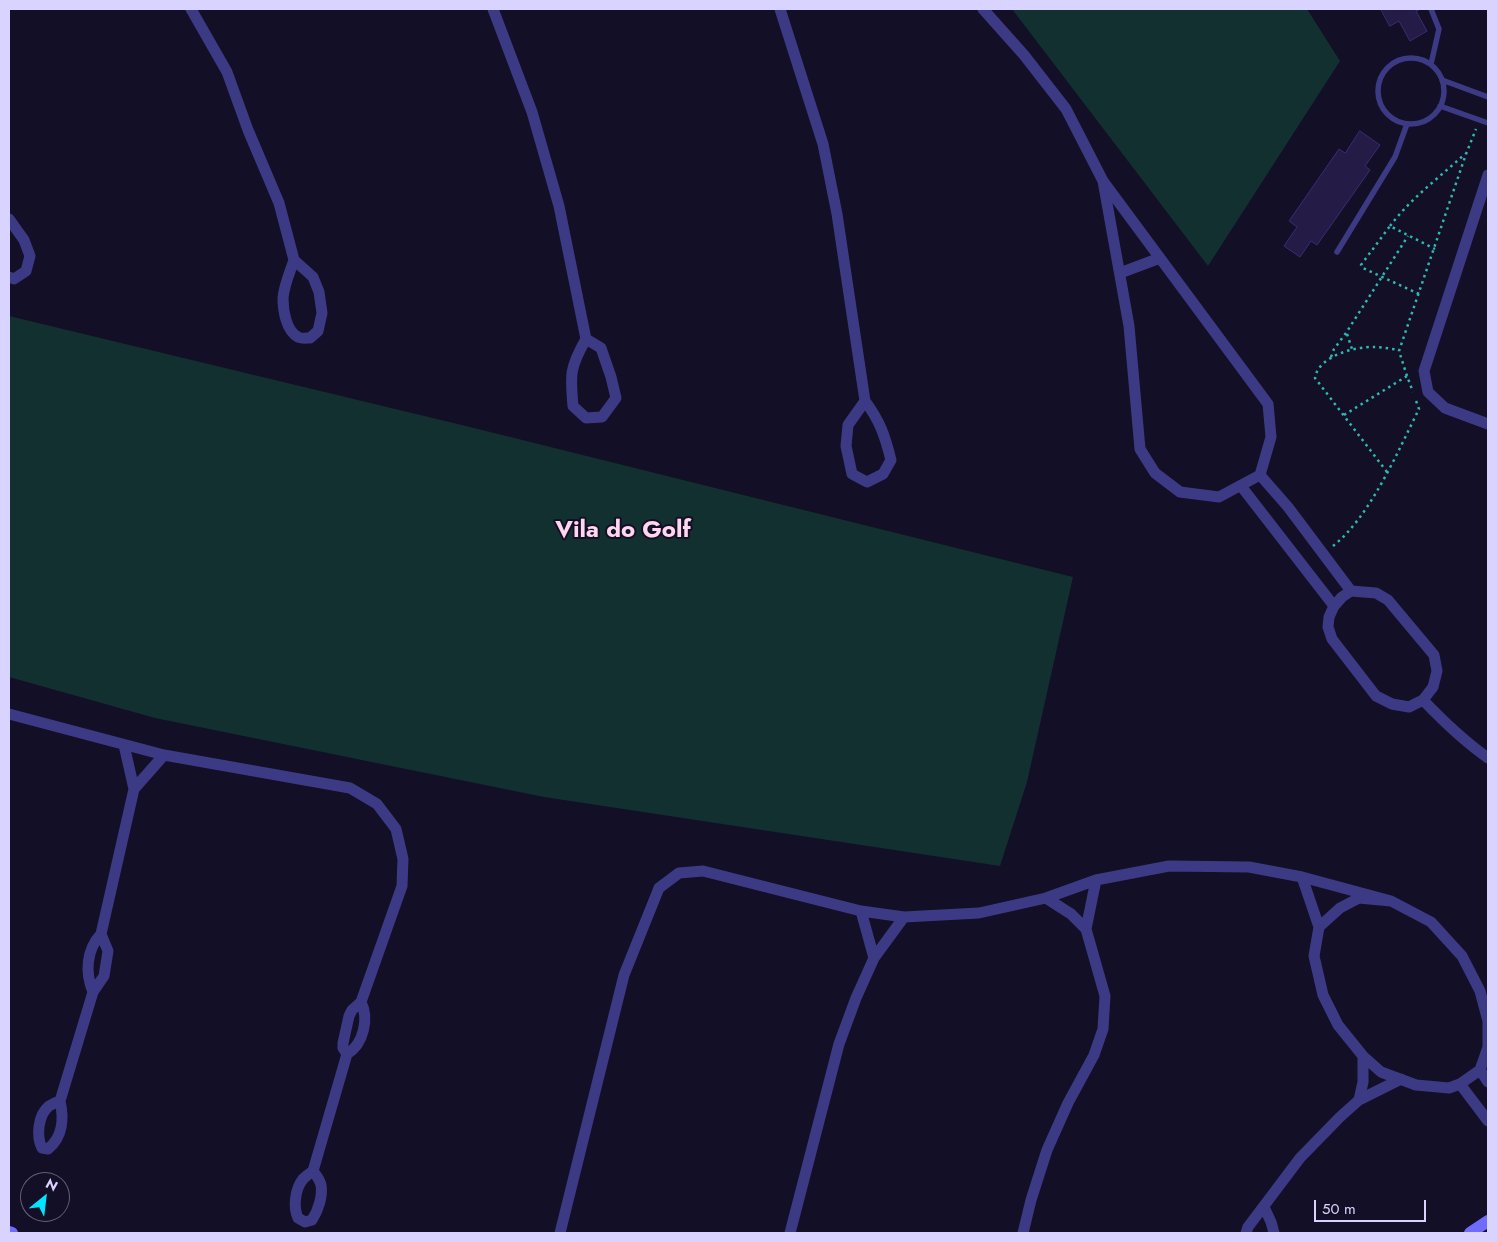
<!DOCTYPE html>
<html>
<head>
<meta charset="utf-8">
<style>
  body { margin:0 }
  #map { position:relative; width:1497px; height:1242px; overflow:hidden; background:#130f26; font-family:Jost,sans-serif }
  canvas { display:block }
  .frame { position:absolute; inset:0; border:10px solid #d9d4ff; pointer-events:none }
  .north { position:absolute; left:20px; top:1172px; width:50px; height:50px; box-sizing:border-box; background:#130f26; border:1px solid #625e7d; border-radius:50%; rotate:29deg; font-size:14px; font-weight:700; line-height:20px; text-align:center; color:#d9d4ff }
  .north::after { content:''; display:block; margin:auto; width:18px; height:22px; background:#00e5ff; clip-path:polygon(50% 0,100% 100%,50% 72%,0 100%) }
  .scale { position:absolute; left:1314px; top:1200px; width:112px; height:22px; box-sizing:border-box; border:2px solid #d9d4ff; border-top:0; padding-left:6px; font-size:15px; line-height:18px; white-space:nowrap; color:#d9d4ff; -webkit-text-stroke:4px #130f26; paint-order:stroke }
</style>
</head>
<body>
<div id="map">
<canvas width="1497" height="1242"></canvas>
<div class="frame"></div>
<div class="north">N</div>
<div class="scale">50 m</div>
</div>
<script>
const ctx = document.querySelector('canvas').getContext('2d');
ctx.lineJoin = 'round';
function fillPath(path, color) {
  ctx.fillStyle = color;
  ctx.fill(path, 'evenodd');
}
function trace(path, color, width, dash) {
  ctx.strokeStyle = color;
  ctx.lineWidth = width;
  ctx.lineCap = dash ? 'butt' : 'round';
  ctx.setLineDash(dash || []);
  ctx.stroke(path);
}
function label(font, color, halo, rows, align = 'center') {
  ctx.font = font + ' Jost,sans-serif';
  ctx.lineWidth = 4;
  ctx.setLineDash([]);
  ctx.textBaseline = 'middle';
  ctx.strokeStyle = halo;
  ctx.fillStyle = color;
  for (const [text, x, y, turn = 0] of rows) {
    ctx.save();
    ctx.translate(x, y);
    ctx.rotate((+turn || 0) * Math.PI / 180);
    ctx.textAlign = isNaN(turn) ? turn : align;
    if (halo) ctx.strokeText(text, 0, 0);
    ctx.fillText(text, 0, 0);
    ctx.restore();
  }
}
const green = new Path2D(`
  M1012 9H1307L1340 61 1208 266Z
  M9 316 470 427 1073 577 1027 782 1000 866 544 797 155 718 9 677Z`);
const building = new Path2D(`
  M1381 9H1421L1416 11 1427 31 1410 41 1399 21 1390 26Z
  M1360 131 1380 145 1365 166 1370 170 1317 245 1311 241 1300 257 1284 246 1297 227 1289 221 1339 149 1345 153Z`);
const path = new Path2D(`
  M1390 226C1411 198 1440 177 1465 154
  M1419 294 1363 268 1361 265 1390 226 1435 249
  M1347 334 1352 349
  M1331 357 1334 349 1346 333 1408 236
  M1407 376 1399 351 1466 154 1476 129
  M1344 415 1407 376 1413 392
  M1387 472 1315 378C1318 356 1356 346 1375 347 1383 347 1391 349 1399 350
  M1333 546C1370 517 1398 451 1419 409L1415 398`);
const service = new Path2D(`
  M1431 9 1439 29 1431 64
  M1378 91a33 33 0 1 1 66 0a33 33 0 1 1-66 0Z
  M1442 80 1488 97
  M1440 106 1488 123
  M1337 252 1395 157 1407 124`);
const minor = new Path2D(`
  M191 9 227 72 248 130 279 203 294 260 313 277 319 292 322 313 318 331 310 338C307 338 301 339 298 337 286 331 283 310 283 298 284 285 290 272 294 260
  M493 9 532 112 559 206 586 339C570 367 570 374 573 406L586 418 602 417 616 398 611 377 601 348 586 339
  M780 9 823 144 837 214 865 401C880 421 885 436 891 460L883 474 867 482 852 474 846 446 848 425 865 401
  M983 9 1024 55 1066 109 1103 181
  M1488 175 1424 371 1428 392 1445 408 1488 424
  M1103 181 1268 404 1271 437 1260 475 1219 497 1180 492 1155 473 1140 449 1129 326Z
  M9 219 24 240 30 256 26 271 14 279 9 277
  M1120 273 1160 258
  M1260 475 1288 507 1351 591
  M1241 486 1334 606
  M1351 591 1376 593 1388 600 1434 655 1437 671 1433 687 1423 700 1409 707 1392 704 1376 696 1332 639 1328 627 1329 617 1334 606 1342 597Z
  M1423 700C1443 721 1464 741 1488 758
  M9 714 164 755 350 788 377 804 396 829 403 859 402 886 361 1002
  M124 745 134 789
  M1302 877 1319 927
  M1046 898 1071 914 1086 929
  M1359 898 1391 901 1431 922 1462 956 1480 991 1488 1021V1047L1480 1070 1460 1084 1449 1088 1416 1085 1381 1072 1363 1056 1338 1025 1323 995 1314 956 1319 927 1340 908Z
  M861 911 874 958
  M101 934 134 789 164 755
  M1480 1070 1488 1082
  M1460 1084 1488 1121
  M1359 1100 1363 1082V1056
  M60 1101C57 1102 52 1104 49 1106 38 1115 36 1136 42 1148L48 1149C63 1137 64 1118 60 1101L93 992 104 976 108 951 101 934C86 950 85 973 93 992
  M313 1171C316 1175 320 1180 321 1185 323 1196 318 1211 312 1220L305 1222 298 1218C293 1207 295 1189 303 1179 306 1176 310 1173 313 1171L347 1054C364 1044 369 1018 361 1002L352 1010 349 1016 343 1043V1048L347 1054
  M1264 1207 1271 1222 1274 1233
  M560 1233 624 975 659 888 679 873 703 871 861 911 904 917 979 913 1046 898 1096 880 1169 866 1249 867 1302 877 1391 901
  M790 1233 839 1044 856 998 874 958 904 917
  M1023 1233 1031 1200 1047 1150 1068 1103 1094 1055 1103 1029 1105 996 1086 929 1096 880
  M1246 1233 1248 1227 1300 1158 1340 1117 1359 1100 1401 1079`);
const secondary = new Path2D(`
  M9 1232 12 1233
  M1470 1233 1488 1221`);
const districtNames = [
  ["Vila do Golf",623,531]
];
fillPath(green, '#12302f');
fillPath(building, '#241b47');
trace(building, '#3b2d73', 1);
trace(path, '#2fb8b0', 2.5, [2.5, 4]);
trace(service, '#3d3a85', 5.5);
trace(minor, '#3d3a85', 11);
trace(secondary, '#6f6bff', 12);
label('bold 24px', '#ffd6f0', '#130f26', districtNames);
</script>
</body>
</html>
